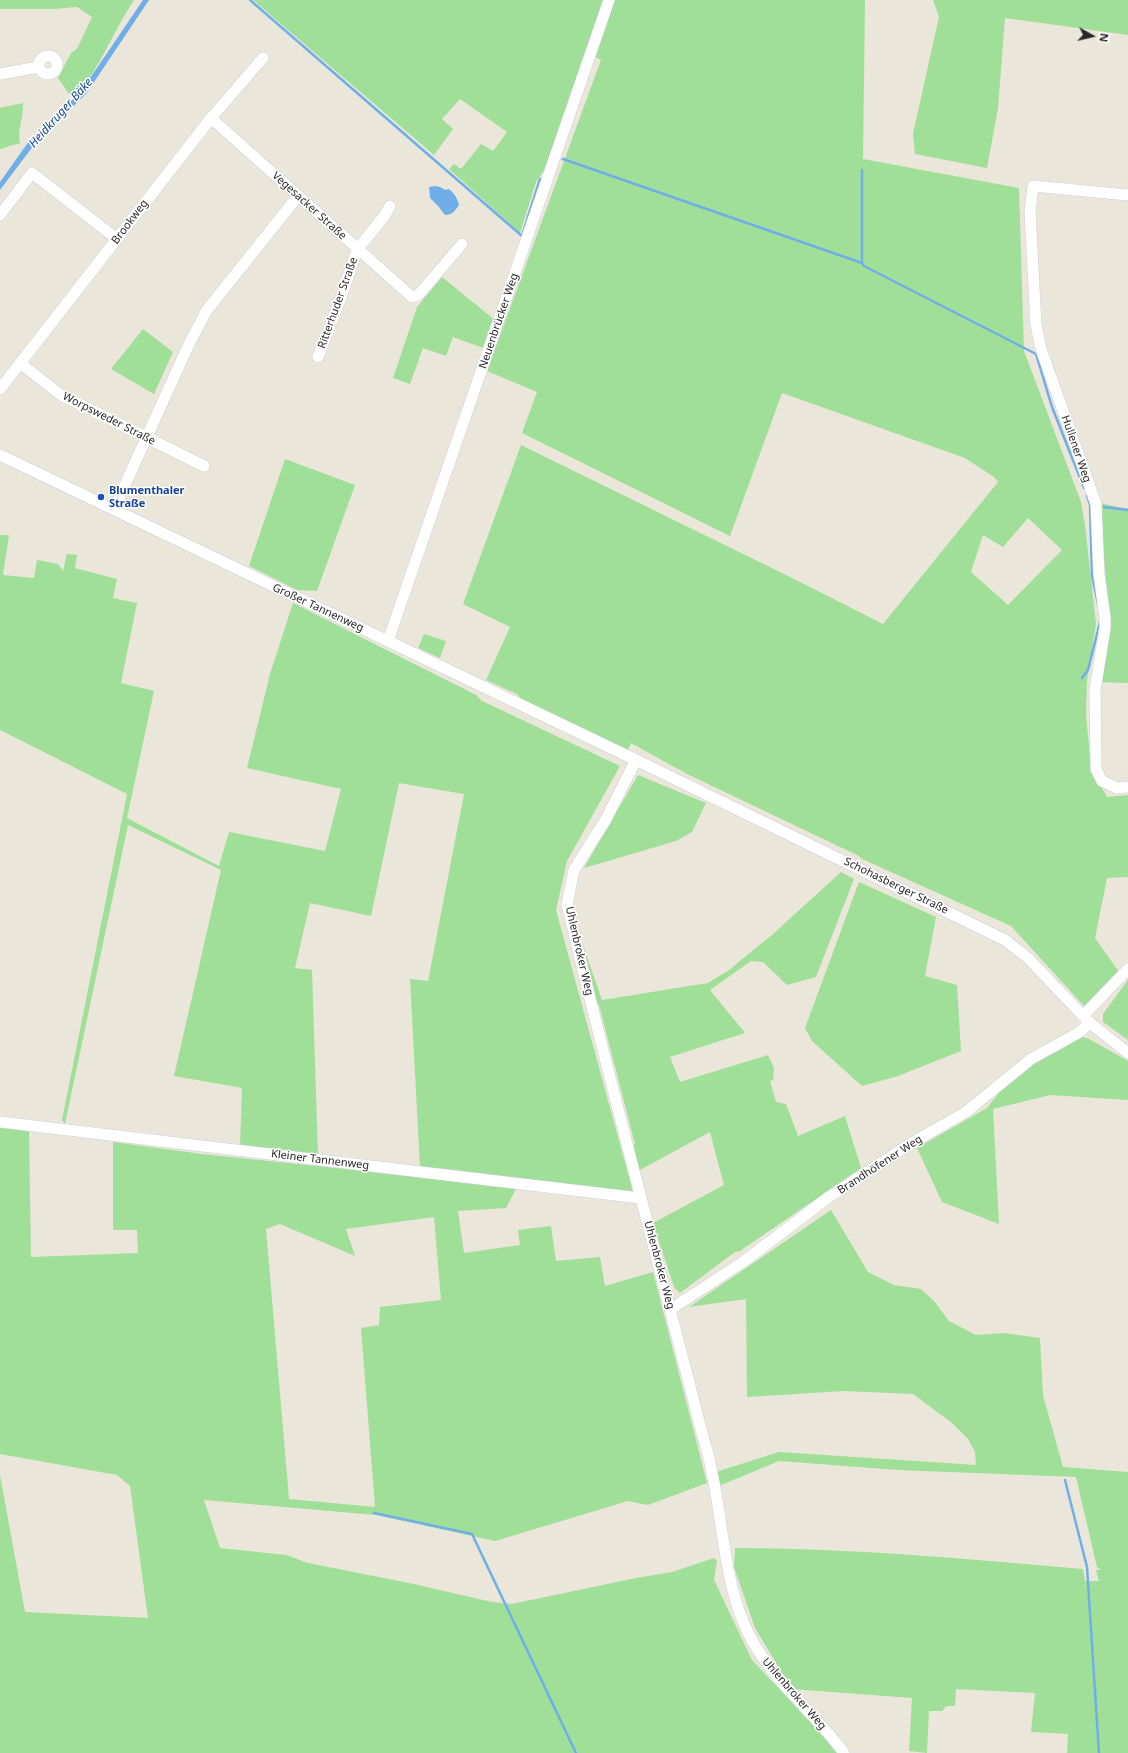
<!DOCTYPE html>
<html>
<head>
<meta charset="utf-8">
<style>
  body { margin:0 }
  #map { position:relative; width:1128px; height:1753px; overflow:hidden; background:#eae6d9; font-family:"Noto Sans",sans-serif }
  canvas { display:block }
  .north { position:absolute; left:1072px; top:16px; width:40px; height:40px; -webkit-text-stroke:3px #fff; paint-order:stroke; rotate:98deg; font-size:11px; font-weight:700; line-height:16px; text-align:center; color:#282828 }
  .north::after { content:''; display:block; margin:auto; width:14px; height:18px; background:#282828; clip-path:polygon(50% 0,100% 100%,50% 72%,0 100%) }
</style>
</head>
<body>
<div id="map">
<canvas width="1128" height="1753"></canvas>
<div class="north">N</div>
</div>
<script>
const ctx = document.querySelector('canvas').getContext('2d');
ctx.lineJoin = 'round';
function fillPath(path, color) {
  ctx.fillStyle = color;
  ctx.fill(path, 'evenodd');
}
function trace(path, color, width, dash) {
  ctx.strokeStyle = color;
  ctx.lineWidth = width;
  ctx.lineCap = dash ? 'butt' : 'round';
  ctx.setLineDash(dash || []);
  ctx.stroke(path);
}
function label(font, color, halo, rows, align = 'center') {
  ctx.font = font + ' "Noto Sans",sans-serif';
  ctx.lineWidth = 3;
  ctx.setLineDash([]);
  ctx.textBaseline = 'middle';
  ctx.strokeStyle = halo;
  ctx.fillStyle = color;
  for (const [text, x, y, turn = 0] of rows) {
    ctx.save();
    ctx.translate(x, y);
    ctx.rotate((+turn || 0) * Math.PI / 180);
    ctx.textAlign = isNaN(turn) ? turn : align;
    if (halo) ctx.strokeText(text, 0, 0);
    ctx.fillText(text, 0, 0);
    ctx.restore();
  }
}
const green = new Path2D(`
  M0 0H134C113 32 99 69 75 98L69 94 58 78 71 53 77 49 92 17 77 7 54 9H0Z
  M253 0H604L547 166 536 182 520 233 449 169 454 164 461 169 481 144 493 151 507 132 460 99 442 119 453 129 434 155Z
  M612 0H865L863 159 1019 188 1024 351 1081 502 1085 525 1096 624 1087 681 1086 714 1091 768 1107 797 1128 795V877L1107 878 1095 938 1119 972 1084 1006 1011 926 862 859 859 856 687 774 631 743 627 753 524 702 517 694 486 680 510 627 463 604 521 445 788 576 883 624 998 482 994 477 965 458 782 393 730 536 522 433 537 392 487 371 601 60 593 55ZM1028 518 1062 550 1008 605 971 572 983 535 1003 547Z
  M933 0H1128V35L1005 18 998 108 987 168 915 154 913 134 939 17Z
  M23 103C24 116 17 130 20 143L0 149V108Z
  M442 277 496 321 486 349 453 337 446 356 423 348 410 384 393 378 417 307Z
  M143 329 173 352 154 394 111 369Z
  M285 459 355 485 317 591 297 590 249 566Z
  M1099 503 1128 509V683L1099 682 1108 602Z
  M0 535H9L3 575 34 578 37 560 58 564 63 571 67 554 77 555 75 568 117 579 113 598 137 603 121 683 154 691 127 818 219 866 229 832 325 851 341 789 247 768 270 674 293 603 476 695 482 701 620 766 567 861 556 910 633 1192 420 1167 410 979 428 981 464 794 399 783 371 916 310 903 295 968 312 970 318 1156 240 1146 242 1088 174 1076 221 870 128 825 65 1124 62 1120 127 794 0 730Z
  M424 634 446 641 440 658 418 648Z
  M638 775 706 803 692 832 676 841 584 868Z
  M841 872 854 879 816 977 787 985 763 962 751 961 710 990 745 1033 670 1057 680 1082 768 1055 774 1068 773 1080 770 1081 776 1102 786 1104 798 1136 845 1116 861 1168 740 1251 735 1252 680 1293 674 1287 653 1223 724 1185 710 1132 638 1171 632 1146 635 1144 599 1005 592 1002 578 931 602 1000 708 983 729 970 773 934Z
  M859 882 936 917 925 976 957 985 961 1051 898 1076 862 1086 812 1041 805 1028Z
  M1128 980V1040L1103 1022V1014Z
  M1079 1036 1089 1039 1128 1061V1100L1050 1095 993 1109 999 1224 942 1202 917 1148 987 1108 1009 1080 1037 1060Z
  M0 1126 29 1130 31 1257 138 1253 137 1230H113V1142L202 1154 517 1187 506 1208 458 1211 464 1253 520 1245 518 1230 551 1226 556 1261 600 1257 605 1286 653 1272 707 1483 648 1505 628 1501 495 1541 376 1515 204 1500 220 1548 286 1555 308 1563 409 1583 492 1602 512 1604 636 1578 672 1572 714 1558 717 1561 714 1580 752 1660 839 1753H0V1475L25 1612 148 1618 130 1486 117 1475 0 1454ZM434 1217 441 1300 380 1307 379 1325 361 1328 375 1507 289 1499 266 1229 280 1224 355 1256 346 1229Z
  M831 1210 868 1272 894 1285 921 1289 934 1301 949 1321 976 1335 1004 1333 1040 1338 1043 1395 1063 1467 1128 1472V1753H1067L1068 1734 1031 1732 1035 1693 956 1689 955 1706H946L942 1711H929L927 1753 909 1751 912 1698 792 1689 755 1628 734 1567 735 1548C851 1548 967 1559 1083 1569L1085 1581H1099L1096 1570H1101L1097 1567 1076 1477 898 1470 779 1461 721 1485 716 1472 779 1452 976 1465 975 1452 968 1439 952 1423 913 1394 844 1391 747 1397 746 1299 689 1307Z`);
const water = new Path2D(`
  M143 0H149L86 94 37 141 0 190V182L27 144 82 90Z
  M435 186 440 187 445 190 449 189C455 194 457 198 459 205 455 211 452 215 445 215L438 206 430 198 429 187Z`);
const stream = new Path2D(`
  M250 0 522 236 540 179
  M563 159 862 263
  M862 170V263L864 266 1036 354 1052 407 1084 488
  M1087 496 1090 504 1092 576 1098 604
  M1104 507 1128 510
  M1082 678 1088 670 1100 622
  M1065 1480 1087 1567 1099 1753
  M374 1513 472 1534 576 1753`);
const minor = new Path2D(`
  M39 65a9 9 0 1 1 18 0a9 9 0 1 1-18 0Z
  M0 74 38 67
  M211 118 412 297 416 296 421 292 462 244
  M1128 195 1033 186 1030 212 1036 325 1041 349 1096 504 1099 575 1105 617V628L1095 690 1096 769 1102 781 1117 788 1128 787
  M0 215 32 173 117 239
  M318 357 343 292 357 250 385 215 390 206
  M20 363 61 395 204 466
  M0 389 211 118 263 58
  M0 455 636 760 1005 940 1028 958 1090 1023 1128 1053
  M114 509 189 344 207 310 298 196
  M388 641 609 0
  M636 760 605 821 574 870 567 904C609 1081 657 1257 702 1433 706 1446 710 1460 712 1473 723 1523 724 1576 744 1624 766 1676 812 1709 844 1753
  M1083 1016 1128 969
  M0 1122 640 1198
  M671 1309 743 1262 829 1197 910 1144 966 1112 1031 1059 1078 1033 1090 1023`);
const markers = [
  [101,497,4,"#1a4fb4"]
];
const streetNames = [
  ["Vegesacker Straße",309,206,42],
  ["Brookweg",130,222,-53],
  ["Ritterhuder Straße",338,303,-70],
  ["Neuenbrücker Weg",499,321,-71],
  ["Worpsweder Straße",109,419,27],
  ["Hullener Weg",1076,449,71],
  ["Großer Tannenweg",318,608,25],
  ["Schohasberger Straße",896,886,26],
  ["Uhlenbroker Weg",579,951,77],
  ["Kleiner Tannenweg",320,1160,7],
  ["Brandhöfener Weg",880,1165,-33],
  ["Uhlenbroker Weg",659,1265,75],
  ["Uhlenbroker Weg",794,1694,49]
];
const transitNames = [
  ["Blumenthaler",109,491],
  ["Straße",109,504]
];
const waterNames = [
  ["Heidkruger Bäke",61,113,-48]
];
fillPath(green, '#a0df97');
fillPath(water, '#6faee9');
trace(stream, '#6faee9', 2.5);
trace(minor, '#cfcfe0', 12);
trace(minor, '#fff', 11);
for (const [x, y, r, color] of markers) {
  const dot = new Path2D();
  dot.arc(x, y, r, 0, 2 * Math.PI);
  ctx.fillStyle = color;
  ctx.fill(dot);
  trace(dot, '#fff', 1.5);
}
label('11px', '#282828', '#fff', streetNames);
label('bold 11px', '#164399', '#fff', transitNames, 'left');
label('italic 12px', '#124991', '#fff', waterNames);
</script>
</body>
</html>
